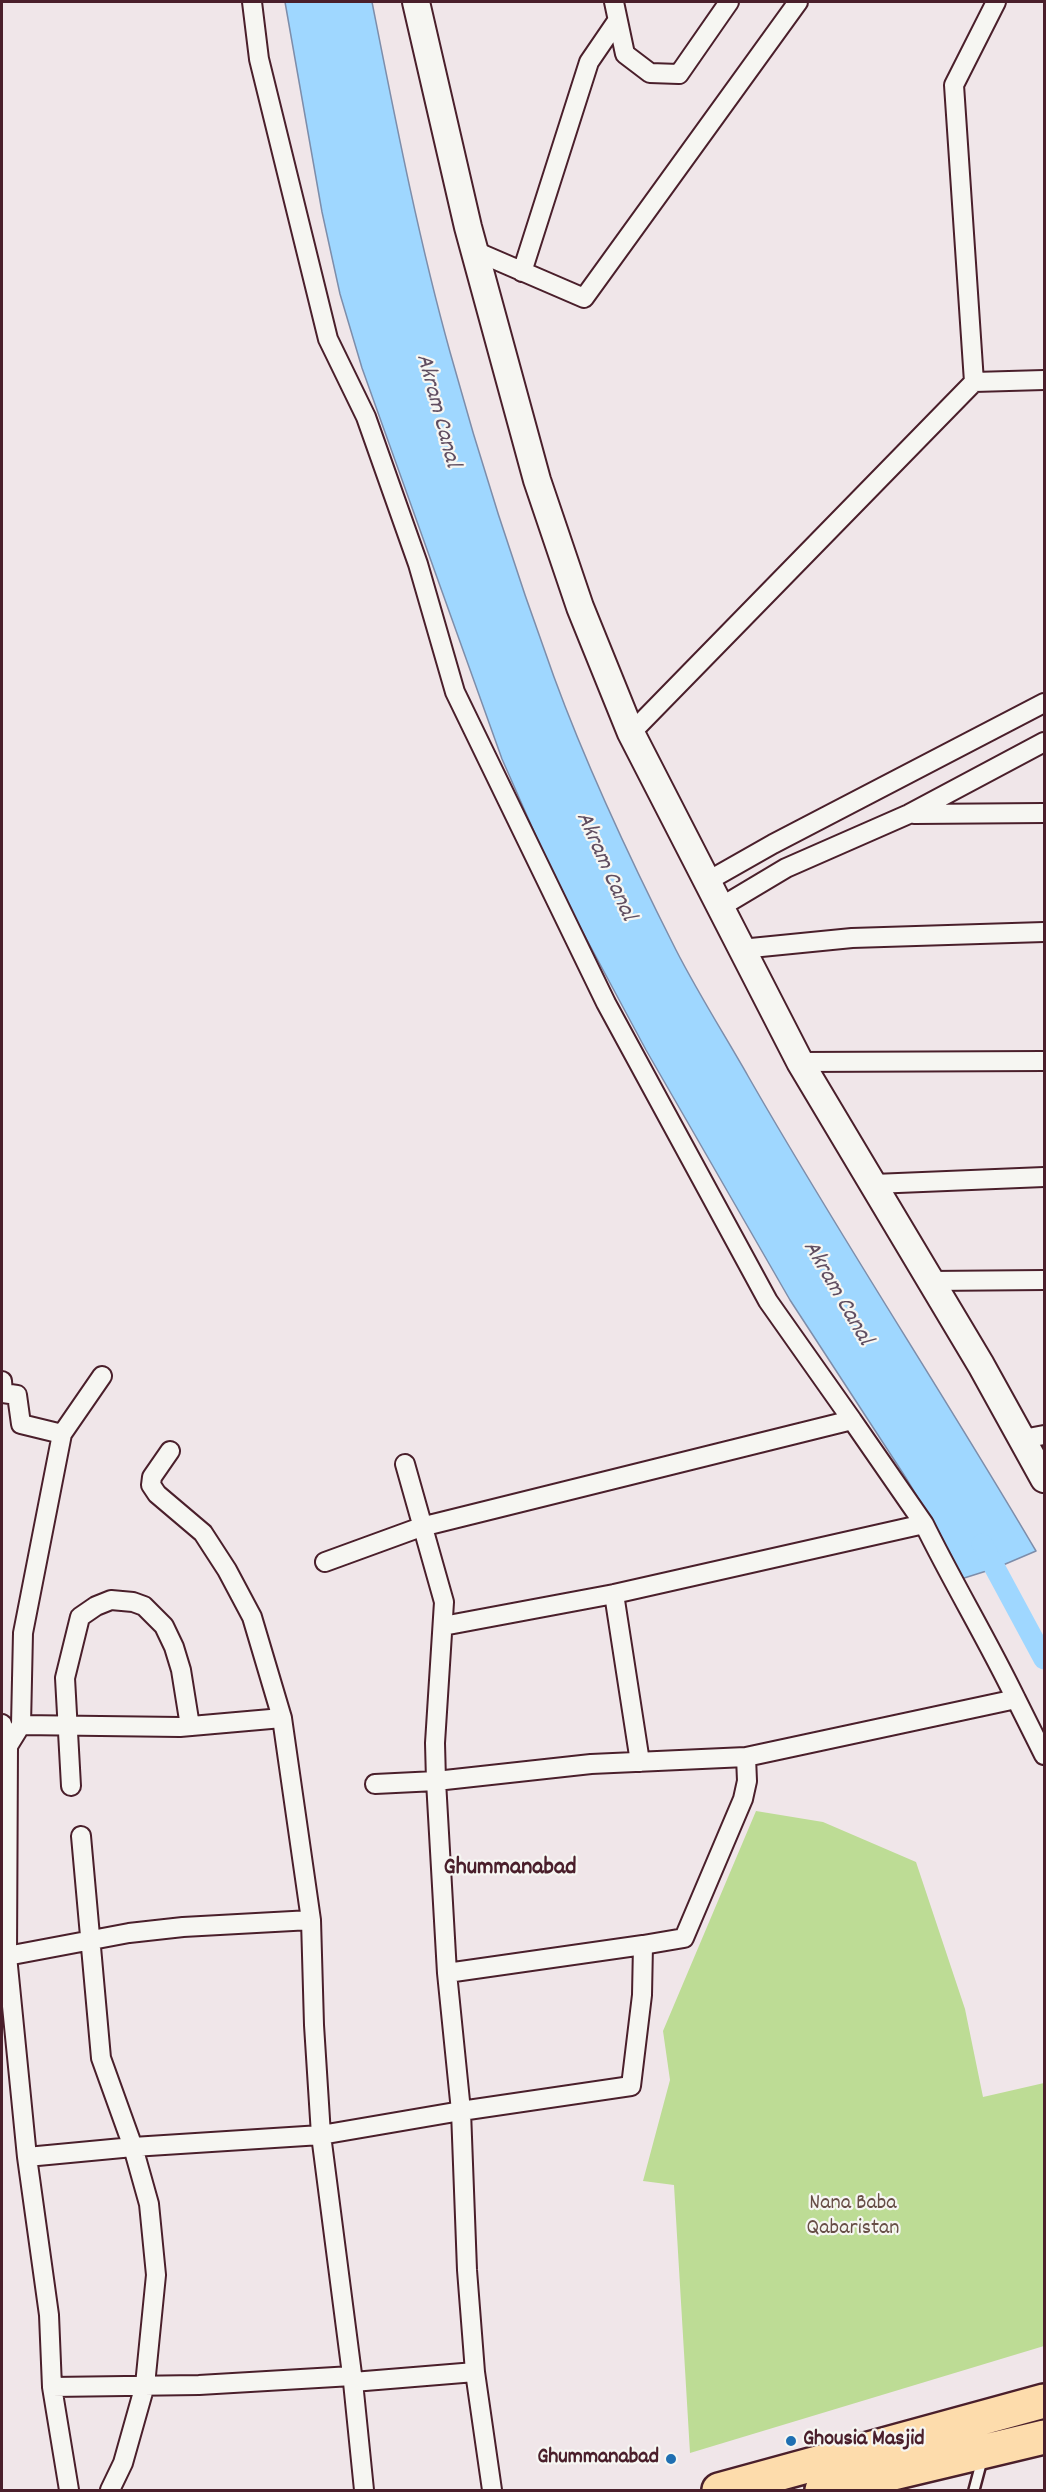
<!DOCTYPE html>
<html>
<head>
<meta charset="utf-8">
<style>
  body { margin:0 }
  #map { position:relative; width:1046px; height:2492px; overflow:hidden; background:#f0e6e9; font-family:Dekko,sans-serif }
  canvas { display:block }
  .frame { position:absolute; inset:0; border:3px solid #4a1f2b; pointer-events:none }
</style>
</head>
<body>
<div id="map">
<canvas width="1046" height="2492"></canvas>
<div class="frame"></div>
</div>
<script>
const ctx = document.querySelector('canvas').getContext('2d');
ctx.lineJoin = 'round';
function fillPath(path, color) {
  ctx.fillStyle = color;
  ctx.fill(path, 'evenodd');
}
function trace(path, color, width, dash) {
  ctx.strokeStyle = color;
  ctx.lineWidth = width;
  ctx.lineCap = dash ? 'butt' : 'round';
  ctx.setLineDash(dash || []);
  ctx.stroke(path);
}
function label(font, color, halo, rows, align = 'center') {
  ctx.font = font + ' Dekko,sans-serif';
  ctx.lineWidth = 4.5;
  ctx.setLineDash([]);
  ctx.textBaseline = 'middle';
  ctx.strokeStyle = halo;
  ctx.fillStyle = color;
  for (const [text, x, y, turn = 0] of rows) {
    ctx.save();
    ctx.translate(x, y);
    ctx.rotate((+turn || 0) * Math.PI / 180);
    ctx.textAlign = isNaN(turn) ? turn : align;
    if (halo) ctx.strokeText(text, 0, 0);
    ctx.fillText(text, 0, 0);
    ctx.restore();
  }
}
const green = new Path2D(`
  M756 1811 823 1822 916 1862 965 2009 983 2097 1044 2083V2346L690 2453 674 2185 643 2181 670 2080 663 2031Z`);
const water = new Path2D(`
  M285 2H372C395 118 418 237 450 352 480 461 515 570 554 677 588 770 631 861 676 950 698 993 724 1034 748 1076 840 1237 942 1391 1036 1551L996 1568 961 1579 943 1540 906 1478 790 1300 646 1050 558 886 502 759 362 368 340 294 322 212Z`);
const canal = new Path2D(`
  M982 1544 1044 1659`);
const lane = new Path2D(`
  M974 2490 982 2460`);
const street = new Path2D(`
  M252 2 259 59 328 339 366 417 418 564 455 692 606 1003 768 1301 852 1420
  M614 2 625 54 650 73 679 74 729 2
  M475 251 584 298 798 2
  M522 272 589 62 617 21
  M974 382 954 85 996 2
  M631 733 974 382 1044 380
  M914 814 1044 813
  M706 882 773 844 1044 703
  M719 908 786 868 909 814 1044 742
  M741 949 852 938 1044 932
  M800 1062 1044 1061
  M874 1184 1044 1177
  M931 1281 1044 1280
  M2 1381 3 1393 17 1395 21 1424 62 1434
  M1023 1439 1044 1435
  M170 1451 152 1477 151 1485 157 1494 203 1533 227 1570 252 1617 282 1718
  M405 1464 444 1602 435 1743 436 1781 447 1973 461 2111 467 2270 475 2372 492 2490
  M325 1562 421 1527 852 1420 924 1524
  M614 1594 640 1762
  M443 1626 614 1594 924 1524C953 1583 987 1639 1016 1699
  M2 1724 8 1746
  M21 1725 180 1727 282 1718 311 1920 314 2025 321 2135 353 2382 364 2490
  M375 1784 436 1781 591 1764 746 1757 1016 1699 1044 1755
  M71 1786 65 1678 80 1617 96 1606 111 1600 133 1602 144 1606 164 1626 174 1647 181 1670 190 1726
  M81 1836 101 2058 133 2147 149 2204 156 2275 145 2385 123 2463 110 2490
  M643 1945 684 1938 743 1799 747 1781 746 1757
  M7 1956 129 1933 183 1927 311 1920
  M27 2157 133 2147 321 2135 461 2111 631 2086 642 1995 643 1945 447 1973
  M353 2382 475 2372
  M52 2387 199 2385 352 2376
  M69 2490 52 2387 49 2315 27 2157 7 1956 8 1746 21 1725 23 1633 62 1434 102 1376`);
const secondary = new Path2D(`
  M416 2 468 227 537 480 580 607 631 733 800 1062 981 1365 1044 1479`);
const highway = new Path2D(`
  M719 2490 1044 2401
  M822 2490 1044 2437`);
const markers = [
  [791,2441,6,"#1f6fb2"],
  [671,2459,6,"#1f6fb2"]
];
const parkNames = [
  ["Nana Baba",853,2205],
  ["Qabaristan",853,2230]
];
const poiNames = [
  ["Ghousia Masjid",803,2441],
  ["Ghummanabad",659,2459,"right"]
];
const waterNames = [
  ["Akram Canal",436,411,75],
  ["Akram Canal",604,867,66],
  ["Akram Canal",836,1294,60]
];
const neighbourhoodNames = [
  ["Ghummanabad",510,1870]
];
fillPath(green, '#bddc95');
fillPath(water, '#9fd7ff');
trace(water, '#7d8daa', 1.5);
trace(canal, '#9fd7ff', 21);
trace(lane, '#4a1f2b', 14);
trace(street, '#4a1f2b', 22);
trace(secondary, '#4a1f2b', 30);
trace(highway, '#4a1f2b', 38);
trace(lane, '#f6f6f2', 9);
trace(street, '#f6f6f2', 18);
trace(secondary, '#f6f6f2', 26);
trace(highway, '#fddcac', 33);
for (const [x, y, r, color] of markers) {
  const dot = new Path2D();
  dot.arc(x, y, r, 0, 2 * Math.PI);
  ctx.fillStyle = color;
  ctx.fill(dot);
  trace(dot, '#f6f6f2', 2);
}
label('22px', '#674e46', '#f6f6f2', parkNames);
label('bold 22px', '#4a1f2b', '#f6f6f2', poiNames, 'left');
label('italic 24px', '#5f4d60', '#f6f6f2', waterNames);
label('bold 24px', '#4a1f2b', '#f6f6f2', neighbourhoodNames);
</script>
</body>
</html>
